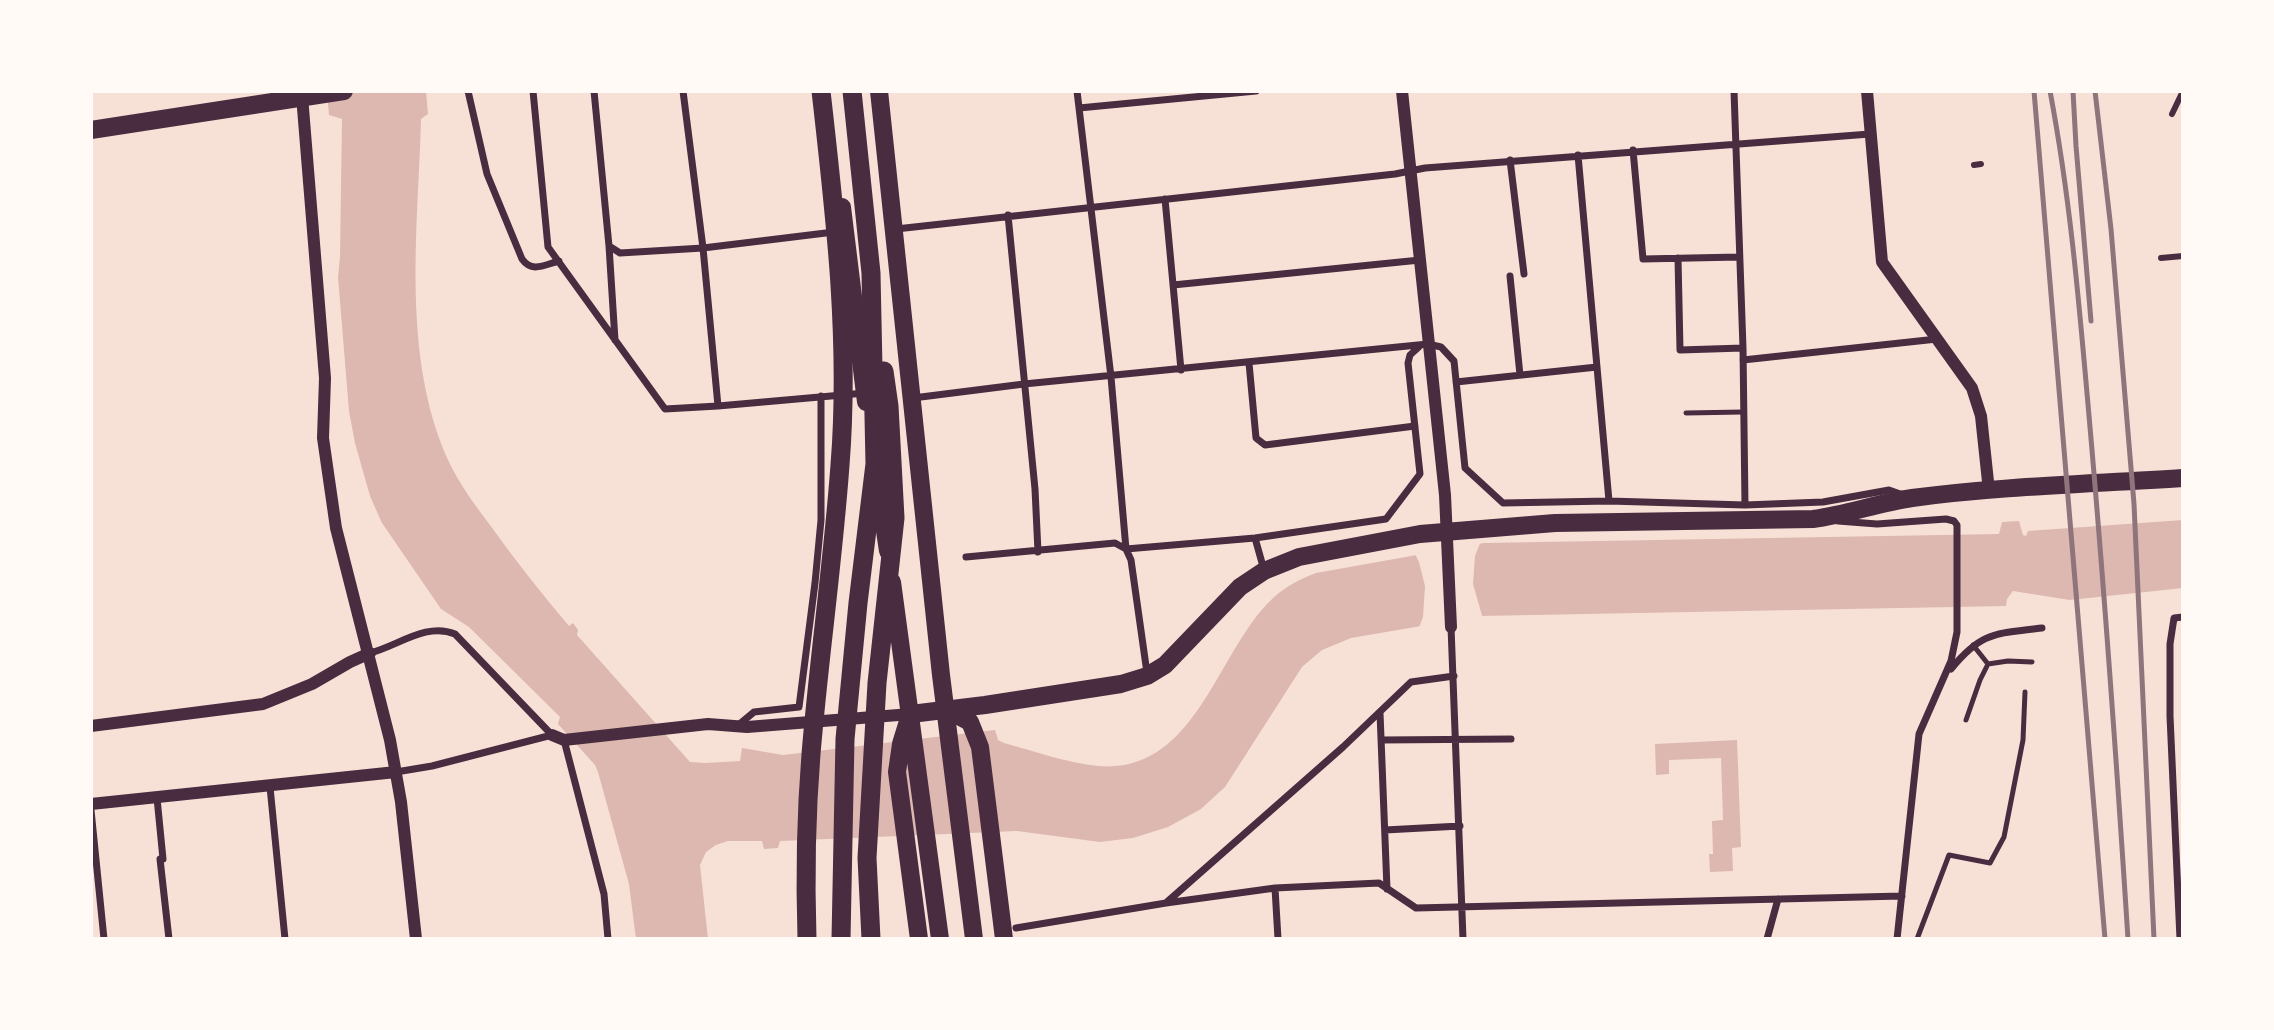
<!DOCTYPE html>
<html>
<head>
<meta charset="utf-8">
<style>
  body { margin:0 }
  #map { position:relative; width:2274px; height:1030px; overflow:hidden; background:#f7e1d7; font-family:"PT Sans",sans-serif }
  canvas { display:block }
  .frame { position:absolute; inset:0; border:93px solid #fffaf5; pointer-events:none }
</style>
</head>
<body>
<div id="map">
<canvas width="2274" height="1030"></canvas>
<div class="frame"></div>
</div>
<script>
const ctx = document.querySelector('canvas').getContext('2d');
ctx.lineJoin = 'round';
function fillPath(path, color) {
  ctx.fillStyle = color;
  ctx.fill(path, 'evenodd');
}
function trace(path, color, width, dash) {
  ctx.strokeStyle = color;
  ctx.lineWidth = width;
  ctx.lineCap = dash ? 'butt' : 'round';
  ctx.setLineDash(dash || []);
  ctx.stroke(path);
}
const water = new Path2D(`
  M327 91H426L428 114 421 119C418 231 401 357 449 462 460 485 475 505 490 525 515 560 541 593 569 626L573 623 578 630 577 635 690 762 705 763 740 761 742 748 783 755 995 730 998 740 1004 743C1034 751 1067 763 1098 766 1193 774 1215 659 1267 604 1281 589 1297 580 1316 573L1484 543 1999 534 2002 522 2019 521 2023 535 2026 536 2028 531 2183 520V588L2070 600 2013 591 2007 599 2006 606 1480 616 1351 638 1322 650 1302 667 1225 787 1201 809 1168 827 1133 838 1100 842 1017 831 780 841 778 848 764 849 762 841H728L716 845 706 852 700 865 708 939H636L629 884 598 772 595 765 558 724 560 717 469 627 441 609 382 523 370 496 355 443 349 411 338 277 340 257 342 119 329 115Z
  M1737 740 1741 847 1732 848 1733 871 1710 872 1709 854H1713L1712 821 1723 820 1721 758 1669 760V774L1656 775 1655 744Z`);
const pier = new Path2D(`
  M1481 541 1475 556 1473 584 1483 619 1418 630 1423 617 1425 586 1419 562 1414 552Z`);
const service = new Path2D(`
  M1686 413 1743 412
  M1988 664 2008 661 2032 662
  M1966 720 1980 680 1988 664 1973 645
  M1917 939 1949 855 1990 863 2004 837 2023 740 2025 692`);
const pedestrian = new Path2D(`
  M2172 114 2183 91
  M1974 165 1981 164
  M2161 258 2183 256`);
const minor = new Path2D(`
  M468 91 487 174 522 259C532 273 544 265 559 261
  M533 91 548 247 665 409 718 406
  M594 91 609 246 620 253 703 248 834 232
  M683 91 703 248 718 406 865 393
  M1077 91 1111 377 1126 549 1131 560 1147 673
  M1734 91 1743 348 1745 505
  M1079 108 1256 91
  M1633 150 1643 259 1739 257
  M1578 155 1609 501
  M1510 160 1524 274
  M1165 199 1181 370
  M1008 215 1035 489 1038 552
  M896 229 1395 174 1425 168 1870 134
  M609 246 615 340
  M1678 258 1680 350 1743 348
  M1510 276 1520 375
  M1173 285 1420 260
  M1743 360 1937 339
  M1249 363 1256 438 1265 445 1415 426
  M1456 382 1597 367
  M913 398 1024 384 1428 344 1441 347 1454 361 1465 468 1503 503 1609 501 1745 505 1823 502 1889 490 1903 495
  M1838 521 1877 524 1946 519 1954 521 1957 525V632L1951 661 1919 734 1897 939
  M1255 538 1264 570
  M966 557 1115 543 1126 549 1255 538 1386 519 1420 474 1408 363 1410 355 1421 345
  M1451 627 1463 939
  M370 653C398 646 426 622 455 634L552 735 432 766 396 772
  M1951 669C1982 631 1995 634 2042 628
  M1380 713 1387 889
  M736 727 754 712 799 707 815 583 821 520V396
  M564 740 604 894 608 939
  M1381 740 1511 739
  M270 787 285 939
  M157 798 163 859H160L169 939
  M91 810 104 939
  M1385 830 1460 826
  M1275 888 1278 939
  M1167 902 1343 747 1411 682 1454 676
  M1016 928 1166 903 1275 888 1379 883 1416 908 1902 896
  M1767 939 1778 899
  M2180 939 2170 716V644L2174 618 2183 617`);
const tertiary = new Path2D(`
  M1402 91 1445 495 1451 627
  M1867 91 1882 262 1972 388 1981 416 1989 491
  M302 96 325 378 323 438 336 528 390 740 401 802 416 939
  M91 726 263 704 312 684 350 662 370 653
  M552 735 564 740 708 724 747 727 911 714
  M91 804 396 772`);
const primary = new Path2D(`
  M91 130 344 91
  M911 714 985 705 1121 684 1147 676 1165 665 1240 587 1264 571 1299 557 1420 534 1555 523 1813 519C1846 515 1878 503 1912 498 2001 486 2093 484 2183 478`);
const trunk = new Path2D(`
  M879 91 941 675 974 939
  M842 207 866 402
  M877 478 888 551
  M892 582 940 939
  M946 709 970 722 980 747 1004 939
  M909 718 901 744 897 772 919 939`);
const motorway = new Path2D(`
  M807 939C805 877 806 816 811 754 819 658 833 562 840 465 850 340 835 215 821 91
  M841 939 845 739 858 603 875 464 871 273 852 91
  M871 939 867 858 877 683 895 518 889 406 884 371`);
const rail = new Path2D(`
  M2034 91 2105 939
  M2050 91C2071 202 2080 314 2090 427 2105 598 2117 768 2128 939
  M2073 91 2076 146 2091 321
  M2095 91 2111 229 2134 504 2154 939`);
fillPath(water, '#dcb8b0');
fillPath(pier, '#f7e1d7');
trace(service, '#4a2c40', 5);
trace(pedestrian, '#4a2c40', 6);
trace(minor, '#4a2c40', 7);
trace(tertiary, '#4a2c40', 12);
trace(primary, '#4a2c40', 18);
trace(trunk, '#4a2c40', 18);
trace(motorway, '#4a2c40', 19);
trace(rail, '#8f747c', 5);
</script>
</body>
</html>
